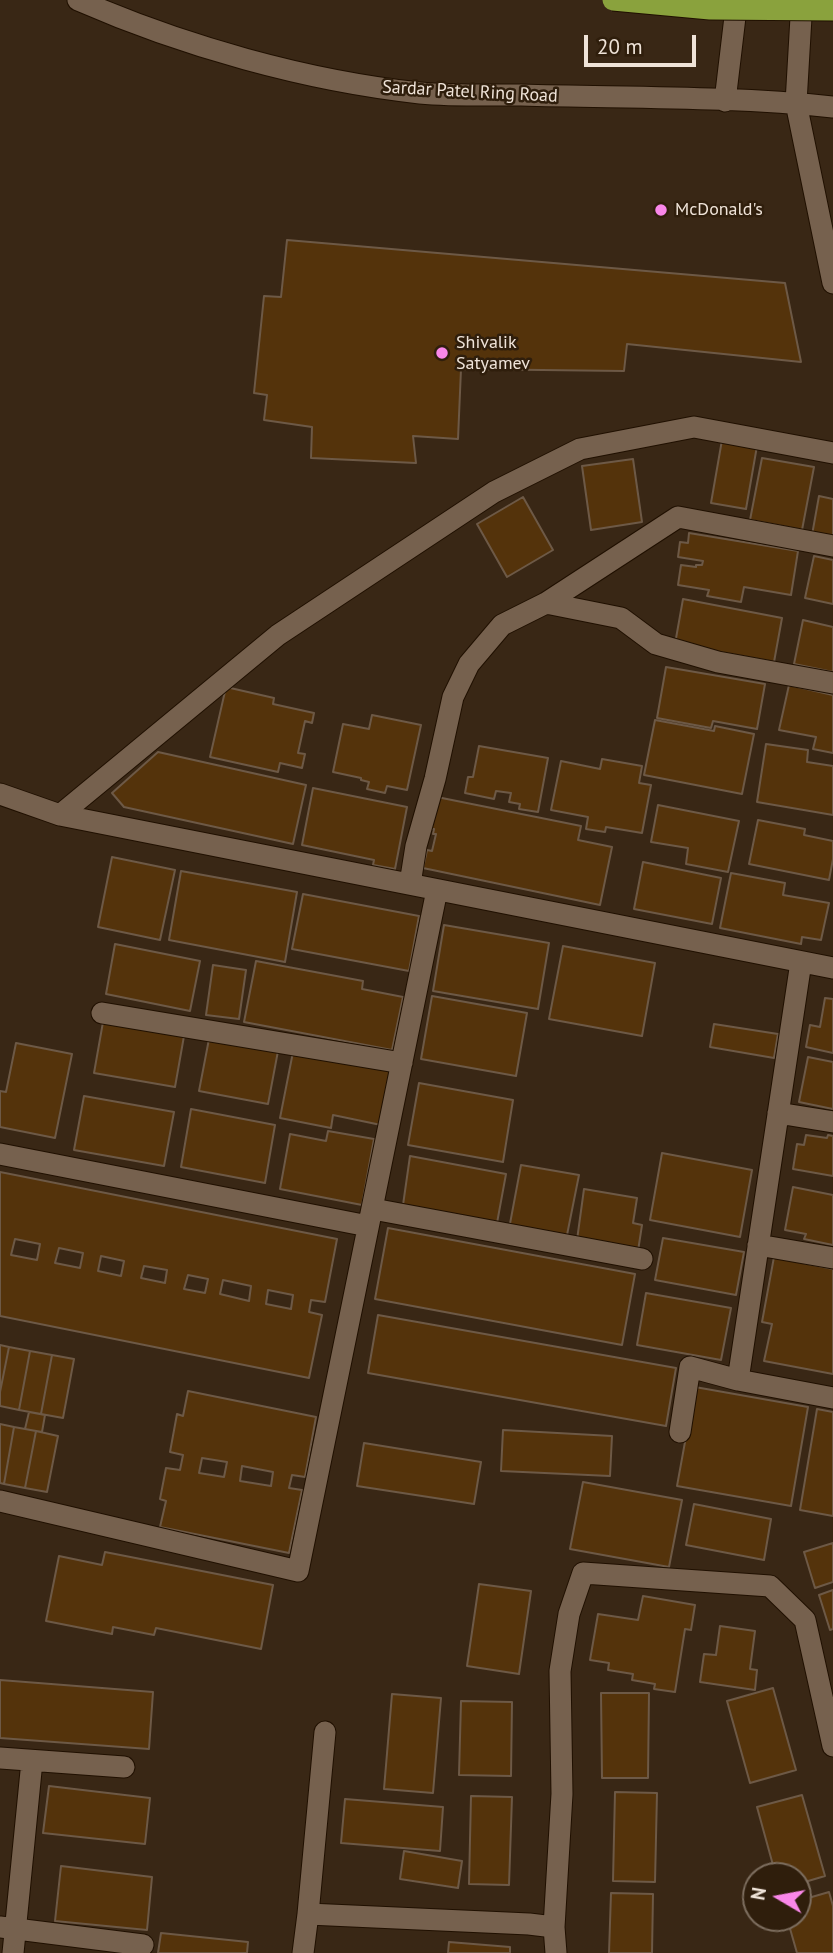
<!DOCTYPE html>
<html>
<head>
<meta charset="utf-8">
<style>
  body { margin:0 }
  #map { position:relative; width:833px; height:1953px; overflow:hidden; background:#392715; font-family:"PT Sans",sans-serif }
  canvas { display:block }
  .north { position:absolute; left:742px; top:1862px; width:70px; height:70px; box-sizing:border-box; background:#2f1e0c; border:2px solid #7c6d5e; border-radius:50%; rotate:280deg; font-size:19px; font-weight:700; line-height:28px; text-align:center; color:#efe3d8 }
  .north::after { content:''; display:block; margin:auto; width:24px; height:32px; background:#f987e9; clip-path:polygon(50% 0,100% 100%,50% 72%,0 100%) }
  .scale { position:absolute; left:584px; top:35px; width:112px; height:32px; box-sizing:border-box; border:4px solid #efe3d8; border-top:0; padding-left:9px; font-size:21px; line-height:24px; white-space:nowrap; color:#efe3d8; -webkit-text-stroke:5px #2f1e0c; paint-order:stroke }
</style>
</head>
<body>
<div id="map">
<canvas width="833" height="1953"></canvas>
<div class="north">N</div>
<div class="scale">20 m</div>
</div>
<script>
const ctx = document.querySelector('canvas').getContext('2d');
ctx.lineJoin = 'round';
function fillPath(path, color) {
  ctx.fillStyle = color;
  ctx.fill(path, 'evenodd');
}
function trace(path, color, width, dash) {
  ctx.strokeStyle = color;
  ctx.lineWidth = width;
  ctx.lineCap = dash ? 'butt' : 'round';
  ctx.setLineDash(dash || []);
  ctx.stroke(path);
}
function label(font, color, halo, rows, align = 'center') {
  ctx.font = font + ' "PT Sans",sans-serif';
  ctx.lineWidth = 5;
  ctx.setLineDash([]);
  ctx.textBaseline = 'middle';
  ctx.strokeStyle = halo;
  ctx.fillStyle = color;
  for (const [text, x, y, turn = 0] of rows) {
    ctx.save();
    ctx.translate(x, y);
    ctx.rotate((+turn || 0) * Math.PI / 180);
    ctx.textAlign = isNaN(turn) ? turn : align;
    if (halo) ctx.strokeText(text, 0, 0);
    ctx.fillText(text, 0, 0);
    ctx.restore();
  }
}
const building = new Path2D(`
  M287 240 785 283 801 362 627 344 624 371 461 369 458 439 413 436 416 463 311 458 312 427 264 420 267 395 254 393 264 296 281 297Z
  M722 440 757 446 746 509 711 503Z
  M762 458 814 467 802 530 750 520Z
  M633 459 642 522 591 530 582 466Z
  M819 496 833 499V539L812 535Z
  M523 497 553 550 507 577 477 524Z
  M689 533 798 551 791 595 744 587 741 602 707 596 709 590 678 585 681 565 696 567V565H702L703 561 678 557 680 542 688 543Z
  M814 556 833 560V604L805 598Z
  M683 599 782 618 774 662 675 644Z
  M803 620 833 627V672L794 664Z
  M666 667 765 684 757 729 713 721 711 728 657 718Z
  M789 685 833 695V753L813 749 816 737 779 730Z
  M226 687 274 698 273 704 314 713 312 723 305 721 298 753 305 754 302 768 280 763 278 772 210 757Z
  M372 715 421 725 407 790 387 786 385 793 367 789 369 782 361 780V778L333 772 343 724 369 729Z
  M655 720 714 731 715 726 754 734 742 794 644 775Z
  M766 744 808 750 807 762 833 766V815L757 802Z
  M479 746 548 758 538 812 519 809 520 804 509 802 511 793 496 791 494 799 465 793 468 777H473Z
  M158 752 306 785 293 844 124 807 112 793Z
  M602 759 642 766 639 783 651 785 642 833 606 827 605 832 586 829 588 817 551 810 561 761 600 769Z
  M313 788 407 807 395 869 373 865 374 860 302 845Z
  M437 797 581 826 578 840 612 847 600 905 423 868 427 850 432 851 436 834H433L434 829H431Z
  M658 805 739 821 728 872 686 864 688 848 651 842Z
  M758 820 805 829 804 835 833 841V859L829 880 749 864Z
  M112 857 175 870 160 940 98 927Z
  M643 862 721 878 712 924 634 909Z
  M181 871 297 892 285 962 169 940Z
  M731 873 785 883 783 895 829 903 821 940 802 937 801 944 720 928Z
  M303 894 419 916 409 971 292 949Z
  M444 925 549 943 538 1009 433 991Z
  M115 944 200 961 190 1011 106 994Z
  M563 946 655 963 642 1036 549 1019Z
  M256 961 363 981 362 989 403 997 392 1050 244 1022Z
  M213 965 246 970 239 1019 206 1015Z
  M432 996 527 1013 516 1076 421 1059Z
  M825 998 833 999V1053L806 1047 810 1025 820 1027Z
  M103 1022 184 1036 175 1087 94 1073Z
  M714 1024 778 1034 774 1058 710 1047Z
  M209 1039 278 1051 268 1104 199 1091Z
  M16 1043 72 1054 55 1138 0 1127V1091L6 1092Z
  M293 1052 392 1071 381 1125 333 1115 331 1128 280 1118Z
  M808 1057 833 1062V1109L799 1102Z
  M419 1083 513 1100 503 1162 408 1145Z
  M84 1096 174 1112 164 1166 74 1150Z
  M191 1109 275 1125 265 1183 181 1167Z
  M328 1131 374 1139 362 1205 280 1189 290 1134 326 1141Z
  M806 1135 827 1138 828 1135 833 1136V1176L793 1169 797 1144 804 1145Z
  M662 1153 752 1170 740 1237 650 1220Z
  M410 1156 506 1174 497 1223 403 1205Z
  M521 1165 579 1175 566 1240 509 1229Z
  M0 1172 337 1239 325 1302 311 1300 309 1312 322 1315 309 1378 0 1316ZM15 1239 40 1244 37 1260 11 1255ZM59 1248 83 1253 80 1268 55 1263ZM101 1256 124 1261 121 1276 98 1271ZM144 1266 167 1270 165 1283 141 1278ZM188 1275 208 1279 205 1293 184 1289ZM223 1280 251 1286 249 1301 220 1294ZM268 1290 293 1295 291 1309 266 1304Z
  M793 1187 833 1195V1245L804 1239 806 1234 785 1230Z
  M584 1189 637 1198 633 1223 642 1225 638 1251 577 1240Z
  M388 1228 635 1274 622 1345 375 1299Z
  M663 1238 744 1252 736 1295 655 1280Z
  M774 1257 833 1269V1374L764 1361 772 1324 762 1322Z
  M646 1293 731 1308 721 1360 637 1345Z
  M378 1315 676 1368 666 1426 368 1373Z
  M0 1345 9 1347 0 1392Z
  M9 1347 30 1351 19 1410 0 1406V1392Z
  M30 1351 52 1355 41 1414 19 1410Z
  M52 1355 74 1359 63 1418 41 1414Z
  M695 1387 808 1407 791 1506 677 1486Z
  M188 1391 316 1417 305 1477 292 1475 289 1488 302 1490 289 1553 160 1527 166 1501 160 1499 166 1468 180 1470 183 1455 170 1452 177 1414 183 1416ZM202 1458 227 1462 224 1477 199 1473ZM242 1466 273 1472 271 1486 240 1481Z
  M817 1409 833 1412V1516L800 1510Z
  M29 1412 45 1415 42 1432 25 1429Z
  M0 1424 14 1427 4 1484 0 1483Z
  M14 1427 36 1431 25 1488 4 1484Z
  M503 1430 612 1436 610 1476 501 1471Z
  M36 1431 58 1436 47 1492 25 1488Z
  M364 1443 481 1462 474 1504 357 1486Z
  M583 1482 682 1500 669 1567 570 1549Z
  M694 1504 771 1519 764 1560 686 1545Z
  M833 1543V1582L815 1588 804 1552Z
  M105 1552 273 1585 261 1649 156 1628 154 1635 113 1627 112 1634 46 1621 59 1556 102 1565Z
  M479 1584 531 1591 519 1674 467 1666Z
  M833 1590V1629L830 1630 819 1595Z
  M643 1596 695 1605 691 1630 685 1629 675 1692 654 1689 655 1684 632 1680 633 1674 608 1670 609 1663 590 1660 598 1614 638 1620Z
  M720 1626 755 1631 750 1669 757 1670 755 1690 700 1682 704 1654 716 1655Z
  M0 1680 153 1692 149 1749 0 1738Z
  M773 1688 796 1770 750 1783 727 1701Z
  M601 1693H649L648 1778H602Z
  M392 1694 441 1698 433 1793 384 1789Z
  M461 1701 512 1702 511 1776 459 1775Z
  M49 1786 150 1798 145 1844 43 1833Z
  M615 1792 657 1793 655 1882 613 1881Z
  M802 1795 825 1876 798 1884V1876H776L757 1807Z
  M471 1796 512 1797 509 1885 469 1884Z
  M345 1799 443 1807 440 1851 341 1843Z
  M404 1851 462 1861 458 1888 400 1879Z
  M61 1866 152 1877 147 1930 55 1921Z
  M829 1892 833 1906V1953H797L787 1918H798V1901Z
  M611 1893 653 1894 652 1953H609Z
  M161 1933 248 1942 247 1953H158Z
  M449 1942 510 1947V1953H448Z`);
const minor = new Path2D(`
  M78 0C183 46 307 81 420 93 453 96 487 95 521 95 624 98 730 96 833 107
  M802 0 796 103 833 283
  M725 101 737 0
  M546 603 678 517 833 546
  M0 794 60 815 278 635 494 492 580 449 694 427 833 453
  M60 815 833 968
  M410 884 416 846 435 779 453 697 469 664 502 625 546 603 621 618 656 644 718 662 833 683
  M102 1013 402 1063
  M778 1113 833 1122
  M0 1154 368 1226
  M373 1209 642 1259
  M758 1245 833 1258
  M738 1380 833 1398
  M680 1432 690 1367 738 1380 801 962
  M0 1501 298 1571 437 890
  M0 1758 124 1767
  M308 1914 325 1732
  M0 1927 143 1945
  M554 1927 562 1794 560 1671 569 1614 583 1573 770 1586 805 1620 833 1746
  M13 1953 32 1761
  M303 1953 308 1914 529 1924 554 1927 556 1953`);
const highwayBridge = new Path2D(`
  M613 0 710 9 833 10`);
const markers = [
  [661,210,7,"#f987e9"],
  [442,353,7,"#f987e9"]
];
const streetNames = [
  ["Sardar Patel Ring Road",470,92,3]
];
const poiNames = [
  ["McDonald's",675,210],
  ["Shivalik",456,343],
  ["Satyamev",456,364]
];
fillPath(building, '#54330b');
trace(building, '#6d5946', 2);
trace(minor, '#201001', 23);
trace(minor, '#76614e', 21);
trace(highwayBridge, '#201001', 23, []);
trace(highwayBridge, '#8aa23d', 21);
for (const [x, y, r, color] of markers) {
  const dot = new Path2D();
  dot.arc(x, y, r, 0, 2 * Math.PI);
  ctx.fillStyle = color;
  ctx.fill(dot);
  trace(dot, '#2f1e0c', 2.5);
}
label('18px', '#efe3d8', '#2f1e0c', streetNames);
label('18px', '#efe3d8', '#2f1e0c', poiNames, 'left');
</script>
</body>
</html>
